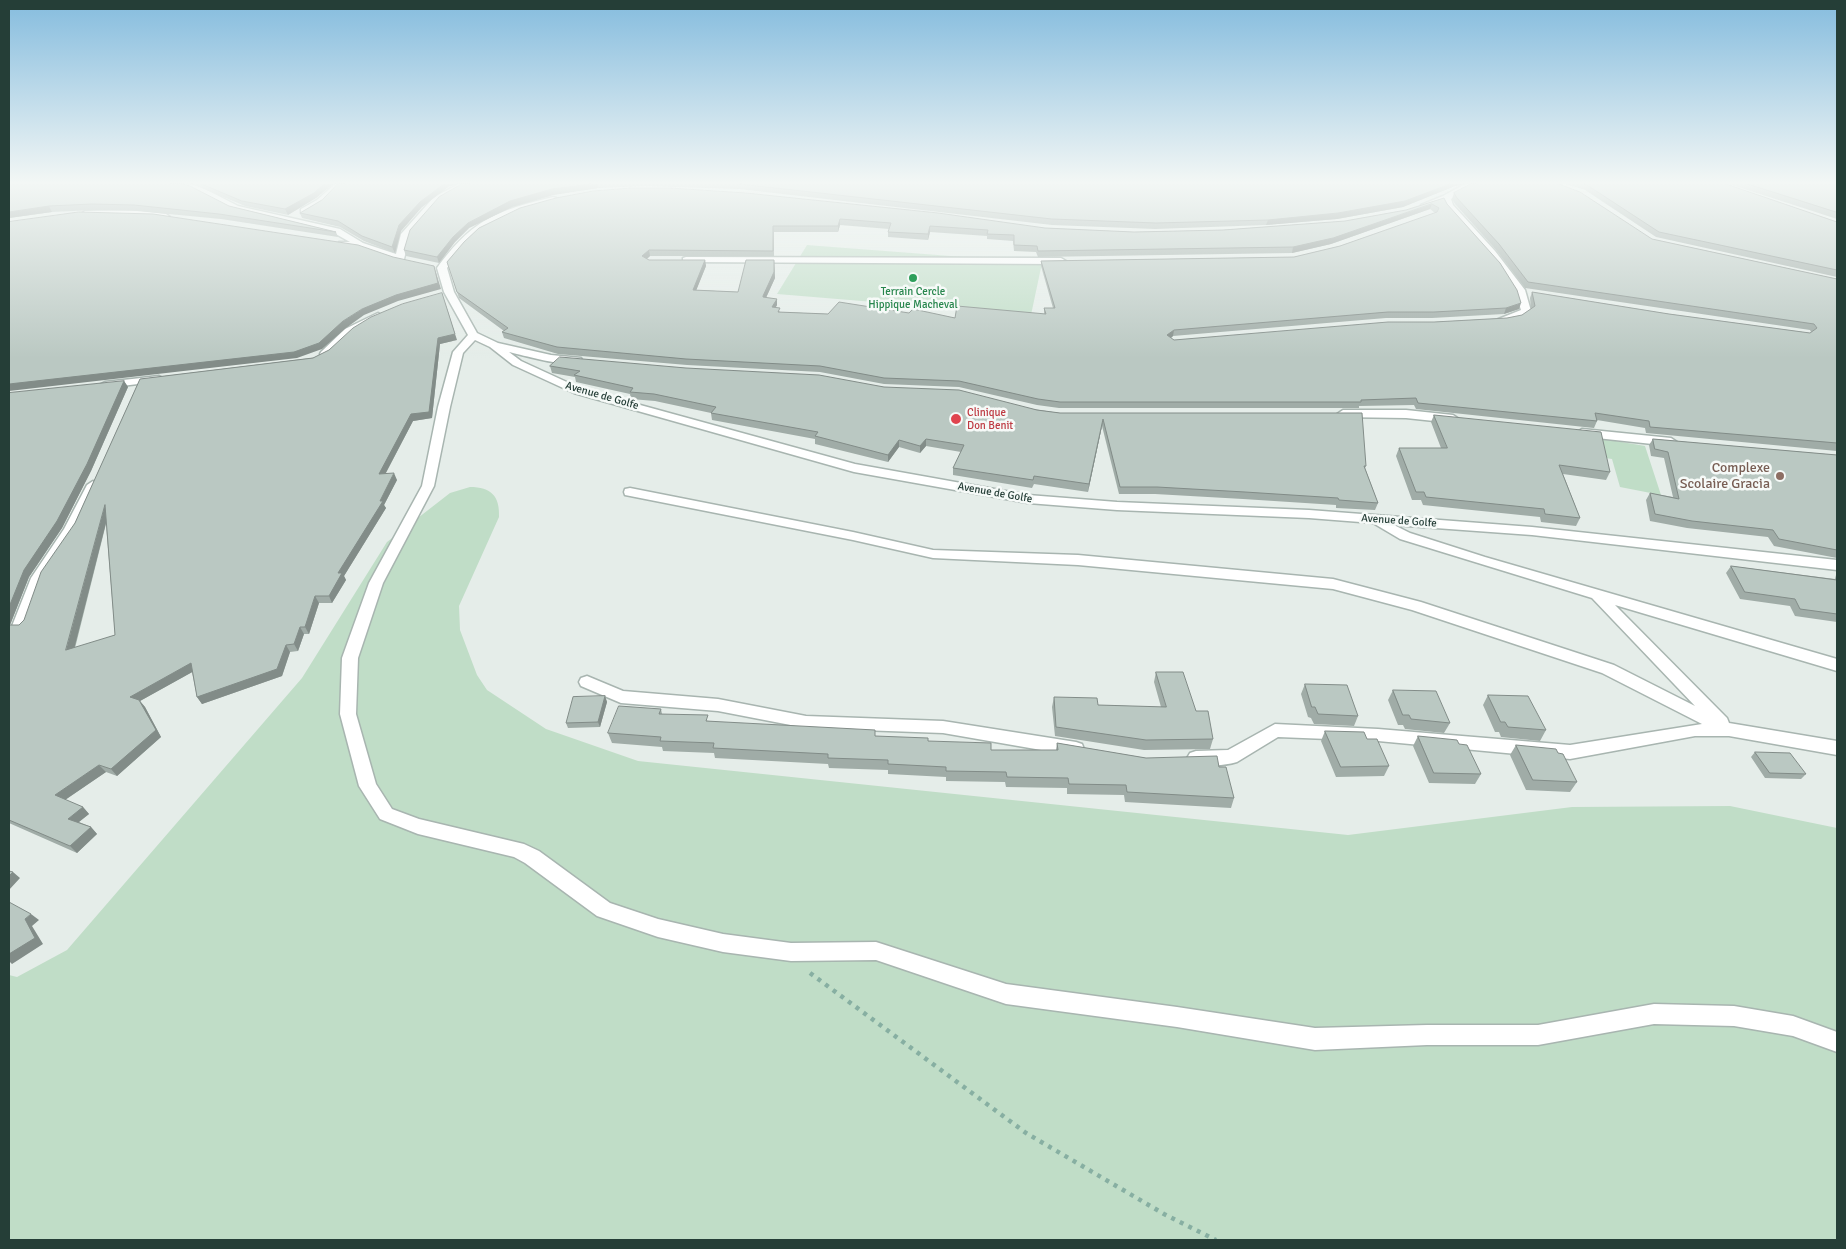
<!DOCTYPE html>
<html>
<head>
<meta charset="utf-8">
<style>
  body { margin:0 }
  #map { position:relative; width:1846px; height:1249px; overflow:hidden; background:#e5ede9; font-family:Signika,sans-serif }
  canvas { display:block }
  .frame { position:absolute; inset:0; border:10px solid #253e37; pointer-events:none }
</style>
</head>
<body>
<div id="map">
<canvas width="1846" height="1249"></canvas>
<div class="frame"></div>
</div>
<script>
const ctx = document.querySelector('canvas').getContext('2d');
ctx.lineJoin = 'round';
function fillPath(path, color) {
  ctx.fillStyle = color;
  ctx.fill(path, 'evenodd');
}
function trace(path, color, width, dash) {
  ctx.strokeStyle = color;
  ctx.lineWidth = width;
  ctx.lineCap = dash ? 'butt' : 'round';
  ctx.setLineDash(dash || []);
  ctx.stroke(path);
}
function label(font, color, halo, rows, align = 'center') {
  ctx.font = font + ' Signika,sans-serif';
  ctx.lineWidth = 5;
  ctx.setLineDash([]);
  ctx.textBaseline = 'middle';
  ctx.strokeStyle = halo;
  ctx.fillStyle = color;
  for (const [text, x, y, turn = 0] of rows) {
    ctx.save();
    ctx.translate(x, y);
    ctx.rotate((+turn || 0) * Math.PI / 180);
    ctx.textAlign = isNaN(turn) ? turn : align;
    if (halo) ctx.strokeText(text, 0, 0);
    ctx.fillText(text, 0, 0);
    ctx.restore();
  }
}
const green = new Path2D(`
  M807 245 1042 263 1031 315 777 294Z
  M1581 435 1645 446 1661 495 1620 487 1612 459 1585 455Z
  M470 487C491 487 500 496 499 517L459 606 460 630 477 675 487 690 546 729 638 761 1348 835 1572 807 1730 806 1837 828V1240H9V975L17 977 67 950 302 678 387 542 450 493Z`);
const path = new Path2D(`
  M810 973 1026 1133 1164 1214 1216 1240`);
const minor = new Path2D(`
  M172 184H187L199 186 238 206 340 229 363 243 396 254 401 234 434 197 459 184H468L440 201 410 235 404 259 399 262 362 249 339 246V242H350L334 233 232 210 193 190Z
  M335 184H343C334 195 316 215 301 213V209L317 200Z
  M1465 184H1474L1451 199 1453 205 1495 251 1525 290 1531 311 1518 320 1501 323 1496 320 1521 310C1510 270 1473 238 1446 208L1443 202 1425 208 1421 205 1443 196Z
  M553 197 556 198V202C530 208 498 215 477 233 465 243 456 256 447 268L454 292 477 333 498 343 551 355 581 358 582 360C572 370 523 355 509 352L521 361 582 389 855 464 1028 495 1117 502 1309 510 1532 527 1837 560V570L1532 535 1394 525 1410 533 1485 557 1837 659V671L1615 605 1727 718 1729 723 1837 741V755L1729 736H1695L1570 759 1378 741 1278 737 1237 762C1224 766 1203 767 1190 763L1187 758 1190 753 1196 751 1228 750 1275 724 1378 729 1570 745 1702 724 1602 673 1412 610 1333 589 1078 565 933 558 853 540 625 495 624 492 625 489 630 488 853 532 933 550 1078 555 1333 579 1421 602 1614 665 1695 706 1592 598 1400 539 1373 523 1309 518 1117 510 1028 503 854 472 574 393 513 365 490 347 475 340 463 353 450 407 434 486 383 583 358 658 356 714 376 784 392 809 419 819 524 844 539 851 610 903 658 919 723 934 791 943 876 942 1006 984 1177 1007 1315 1028 1427 1025H1538L1654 1004 1734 1006 1793 1016 1837 1032V1052L1793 1036 1734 1026 1654 1024 1538 1045H1427L1315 1050 1177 1027 1006 1004 876 960 791 961 723 952 658 937 597 916 525 863 514 857 418 834 380 819 359 786 340 714 342 658 369 583 422 486 438 407 453 352 468 335 444 292 437 268C473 219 496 211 553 197Z
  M133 210 166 214 170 217 166 220 133 216 85 217 81 214 85 211Z
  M686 257 1061 258 1066 261 1061 264 683 262V258Z
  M378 313 383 316 382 318C372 322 361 327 353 333 343 340 335 360 321 356L320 354 321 352 345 329Z
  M159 376 165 379 163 381 105 388 99 385 105 382Z
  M1343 410H1406L1453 415 1459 419 1453 423 1406 418 1339 417 1337 414Z
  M1582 429 1671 438 1677 442 1671 446 1578 436 1576 433Z
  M93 481 99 485 78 529 45 578 28 626 25 630 20 631 15 630 12 626 31 578 64 529 87 485Z
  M587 676 623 691 718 699 806 716 943 721 1076 742 1082 744 1084 749 1082 754 1076 756 943 733 806 728 718 711 621 703 581 686 579 682 581 678Z`);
const wall = new Path2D(`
  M9 184 229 206 336 232 338 237 221 219 137 211 95 210 52 212 9 218Z
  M192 184H333L316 198 288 215 245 206Z
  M462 184H1467L1455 186 1403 207 1337 219 1266 225 1155 229 1052 225 739 189 645 186 598 188 553 195 512 207 469 228 455 242 439 263 406 256 404 250Z
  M1566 184H1726L1837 222V277L1656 237 1585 190Z
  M1729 184H1837V219Z
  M448 187 422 207 401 231 395 253 364 241 340 227 302 218 300 213 322 200Z
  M1454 193 1652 239 1837 279V451L1646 433 1645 428 1597 420V421L1594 428 1416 409 1414 405 1359 406V408H1059L1037 405 959 387 884 384 820 372 687 365 558 354 504 338 502 332 504 331 459 298 447 262 556 198 1045 228 1134 232 1223 230 1345 221 1406 210 1444 198 1447 204 1519 309 1504 314 1432 318H1386L1173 336 1171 338 1174 340 1434 322 1507 318 1522 315 1531 309 1530 298 1532 292 1669 314 1810 333 1811 332 1810 330 1525 288 1496 250 1455 204 1452 199ZM1430 209 1435 213 1340 246 1294 257 1041 261V266L1053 308H1044V314L955 318 909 313 828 314 780 312 776 307 777 305V299L766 298 775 278 774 260 738 292 696 290 706 266 705 260H649L647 259 650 256H774V232H838L840 225 889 229 888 232V237L928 240 930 232 987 236V239L1013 241 1014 251 1036 252 1038 257 1292 253 1331 244Z
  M457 340 440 344 432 418 413 421 386 473 397 480 384 505 386 508 344 576 346 580 332 603H319L309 634H304L298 651 290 652 282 676 202 704 197 697 192 672 140 701 145 707 161 737 117 776 106 772 65 800 83 807 89 814 79 822 91 827 97 834 77 853 9 823V393L124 381 128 387 91 471 62 528 29 577 10 625H19L24 620 75 523 140 379ZM106 524 115 635 75 648Z
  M550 366 884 387 1060 413 1366 466 1365 468 1378 503 1375 510 1336 508V505L1243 499 1155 494H1119L1102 426 1088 492 1034 484 1032 488 953 475V468L961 452 926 446 920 453 899 447 888 462 815 444V439L712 420 711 413 655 401 631 399 630 394 576 382 575 377 552 373Z
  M1434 415 1610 472 1606 480 1563 474 1580 518 1576 526 1541 522 1540 517 1423 505 1421 500H1412L1396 456 1399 448H1441L1431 422Z
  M1653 439 1837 455V558L1774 546 1768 537 1687 528 1650 521 1646 500 1650 493 1673 497 1664 458 1651 456 1649 445Z
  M1731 566 1835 579 1837 571V622L1795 616 1790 606 1740 599 1726 573Z
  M1156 672 1196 711 1213 739 1210 749 1144 750 1055 736 1052 707 1054 697 1098 705 1161 707 1154 682Z
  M1305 684 1358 716 1354 726 1314 724 1311 718 1308 717 1301 694Z
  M1393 690 1450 723 1444 733 1405 729 1403 725H1398L1388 700Z
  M1488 695 1546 730 1540 741 1501 737 1499 732H1495L1483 705Z
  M605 696 607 702 600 727 568 728 566 723Z
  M661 709 662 714 709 721 928 741 991 750H1056L1057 743 1146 758 1219 767 1234 798 1231 808 1125 802 1124 795 1067 794V788L1006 787 1005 782 946 781V777L888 774V770L829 768 828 764 715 758 714 753 663 751 662 747 612 743 608 733Z
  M1325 731 1367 739 1389 766 1384 776 1336 777 1321 741Z
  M1418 736 1459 744 1481 774 1475 784 1429 783 1413 746Z
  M1516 745 1558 753 1577 782 1570 792 1526 790 1510 755Z
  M1755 752 1806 774 1801 779 1765 778 1751 757Z`);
const shadedWall = new Path2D(`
  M324 184H333L316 198 288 215 285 209Z
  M444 184H458L448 187 422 207 401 231 395 253 392 247 399 225 420 202Z
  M591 184H597L598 188 553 195 512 207 469 228 455 242 439 263 437 257 453 237 468 223 510 201 552 189Z
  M1450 184H1467L1455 186 1403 207 1337 219 1266 225 1268 220Z
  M1432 204 1430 209 1331 244 1292 253 1293 247Z
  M49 206 52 212 9 218V212Z
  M840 219V225L838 232V226Z
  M930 226V232L928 240V234Z
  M649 250 650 256 643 262 642 256Z
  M705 260 706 266 694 296 693 290Z
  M774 260 775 278 764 302 763 296Z
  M434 266 441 289 398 301 364 315 346 328 322 349 297 358 9 391V384L343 321 362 309Z
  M442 293 457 340 440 344 432 418 413 421 382 480 379 474Z
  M777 299V305L772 313V307Z
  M1521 303 1519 309 1504 314 1506 308Z
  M1174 330 1173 336 1166 342 1167 335Z
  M124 381 128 387 91 471 62 528 29 577 10 625H9V607L24 570Z
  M1103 419 1102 426 1088 492 1089 484Z
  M926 439V446L920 453V446Z
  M899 440V447L888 462V455Z
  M394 473 397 480 384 505 386 508 344 576 346 580 332 603 329 596 338 573 380 501Z
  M105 505 109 511 72 657 66 650Z
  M315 596 319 603 309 634 305 627Z
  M300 627 304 634 298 651 294 644Z
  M286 645 290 652 282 676 202 704 197 697Z
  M191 663 196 670 140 701 145 707 161 737 117 776 111 769 130 697Z
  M605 696 607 702 600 727 598 722Z
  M99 765 106 772 62 802 55 795Z
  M83 807 89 814 75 825 68 819Z
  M91 827 97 834 77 853 70 846Z
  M13 872 20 878 9 890V876Z
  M31 914 39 920 32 926 43 944 12 964 9 961V954L25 919Z`);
const building = new Path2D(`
  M9 184H182L190 186 229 206 336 232 219 214 134 205 92 204 49 206 9 212Z
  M202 184H324L314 193 285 209 242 201Z
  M338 184H444L420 202 399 225 392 247 362 236 338 221 300 213 322 200Z
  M462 184H591L552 189 510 201 468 223 453 237 437 257 404 250 410 230 439 197Z
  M740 184H1450L1405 201 1338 213 1268 220 1156 223 1052 219Z
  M1471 184H1559L1580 192 1652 239 1837 279V443L1650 427 1649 421 1595 413 1597 421 1418 403 1416 398 1361 400V402H1060L1038 399 959 381 884 378 820 366 686 359 557 347 502 332 508 328 457 292 447 262 464 242 479 228 520 208 556 198 593 191 631 188H670L746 193 938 213 1045 228 1134 232 1223 230 1345 221 1406 210 1444 198 1447 204 1500 263 1517 290 1521 303 1506 308 1434 312H1388L1174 330 1167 335 1174 340 1388 322H1434L1507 318 1522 315 1535 306 1532 292 1669 314 1810 333 1817 328 1814 324 1528 282 1499 244 1457 198 1454 193ZM1432 204 1439 208 1437 212 1340 246 1294 257 1041 261 1055 308H1044L1046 314 957 306 955 318 913 309 909 313 839 302 828 314 778 312 780 308 772 307 777 299 763 297V296L774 272V260H746L738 292 693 290 705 260H649L642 256 649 250 773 251V226H838L840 219 891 223 888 232 928 234 930 226 988 230 987 234 1014 235V245L1037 246 1038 251 1293 247 1333 238Z
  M1584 184H1726L1837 222V270L1659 232 1587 185Z
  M1748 184H1837V212Z
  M79 212 153 214 358 245 393 257 434 266 438 283 396 295 362 309 343 321 319 343 294 352 9 384V222Z
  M442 293 455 334 438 338 429 412 411 414 379 474 394 473 380 501H383L338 573H342L329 596H315L305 627H300L294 644 286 645 277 669 197 697 191 663 130 697 139 700 156 730 111 769 99 765 55 795 83 807 68 819 91 827 70 846 9 820V625H19L24 620 41 572 75 523 140 379 313 358 329 350 353 328 371 317 402 304ZM105 505 115 635 66 650Z
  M560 357 686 368 819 375 884 387 959 390 1037 410 1060 413H1362L1366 466H1364L1378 503 1339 500 1338 498 1245 492 1157 487H1120L1103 419 1089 484 1034 476 1033 480 953 468 964 445 926 439 920 446 899 440 888 455 815 436 818 432 711 413 716 407 654 394 630 392 633 388 574 375 580 371 550 366Z
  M124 381 87 464 57 521 24 570 9 607V393Z
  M1434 415 1601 432 1610 472 1559 465 1580 518 1545 514 1544 509 1426 497 1424 492H1416L1399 448H1447Z
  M1653 439 1837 455V550L1779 539 1773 530 1692 521 1655 514 1650 493 1679 499 1668 452 1655 449Z
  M1731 566 1837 580V614L1800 609 1795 599 1745 592Z
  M1156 672H1183L1196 711H1208L1213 739 1146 740 1056 727 1054 697 1097 698 1098 705 1166 707Z
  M1305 684 1347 685 1358 716 1318 714 1315 707H1312Z
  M1393 690 1436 691 1450 723 1411 719 1409 715H1403Z
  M1488 695 1528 696 1546 730 1508 727 1505 722H1501Z
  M605 696 598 722 566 723 573 697Z
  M619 706 661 709 659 714 708 715 706 721 875 730V736L928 738V741L991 743V750H1058L1057 743 1146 758 1217 756 1219 767H1226L1234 798 1127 792 1126 785 1069 784 1068 778 1007 777 1006 772 946 771V767L888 764V760L828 758V754L713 748 714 743 660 741 661 737 608 733Z
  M1325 731 1364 732 1367 739H1377L1389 766 1341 767Z
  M1418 736 1457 740 1459 744 1467 745 1481 774 1434 773Z
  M1516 745 1556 749 1558 753 1563 754 1577 782 1533 780Z
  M1755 752 1790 753 1806 774 1770 773Z
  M9 871 13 872 9 876Z
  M9 902 31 914 25 919 35 938 9 954Z`);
const markers = [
  [913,278,5,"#2e9e5b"],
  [956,419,6,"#e0444e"],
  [1780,476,5,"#8d6e63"]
];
const farLeisurenames = [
  ["Terrain Cercle",913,292],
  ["Hippique Macheval",913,305]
];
const farStreetnames = [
  ["Avenue de Golfe",602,396,16],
  ["Avenue de Golfe",995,493,10],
  ["Avenue de Golfe",1399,521,4]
];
const farHealthnames = [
  ["Clinique",967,413],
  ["Don Benit",967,426]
];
const educationNames = [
  ["Complexe",1770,468],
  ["Scolaire Gracia",1770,484]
];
fillPath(green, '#c0ddc7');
trace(minor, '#a8b5b0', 3);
trace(path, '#87afa2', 4.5, [4, 5.5]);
fillPath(minor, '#fff');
fillPath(wall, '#a0aca7');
fillPath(shadedWall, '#828c88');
fillPath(building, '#bac8c2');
trace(building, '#828c88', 1);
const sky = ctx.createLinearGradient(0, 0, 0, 358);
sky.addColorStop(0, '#85bcde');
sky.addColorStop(0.51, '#f3f7f5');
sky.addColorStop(1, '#f3f7f500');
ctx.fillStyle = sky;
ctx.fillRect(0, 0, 1846, 358);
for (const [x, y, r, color] of markers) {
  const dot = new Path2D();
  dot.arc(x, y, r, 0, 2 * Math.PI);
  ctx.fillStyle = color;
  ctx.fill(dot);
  trace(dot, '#f6faf8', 2);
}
label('11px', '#27864d', '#f6faf8', farLeisurenames);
label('11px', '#253e37', '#f6faf8', farStreetnames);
label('11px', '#be3a42', '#f6faf8', farHealthnames, 'left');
label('14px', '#785e54', '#f6faf8', educationNames, 'right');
</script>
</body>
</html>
